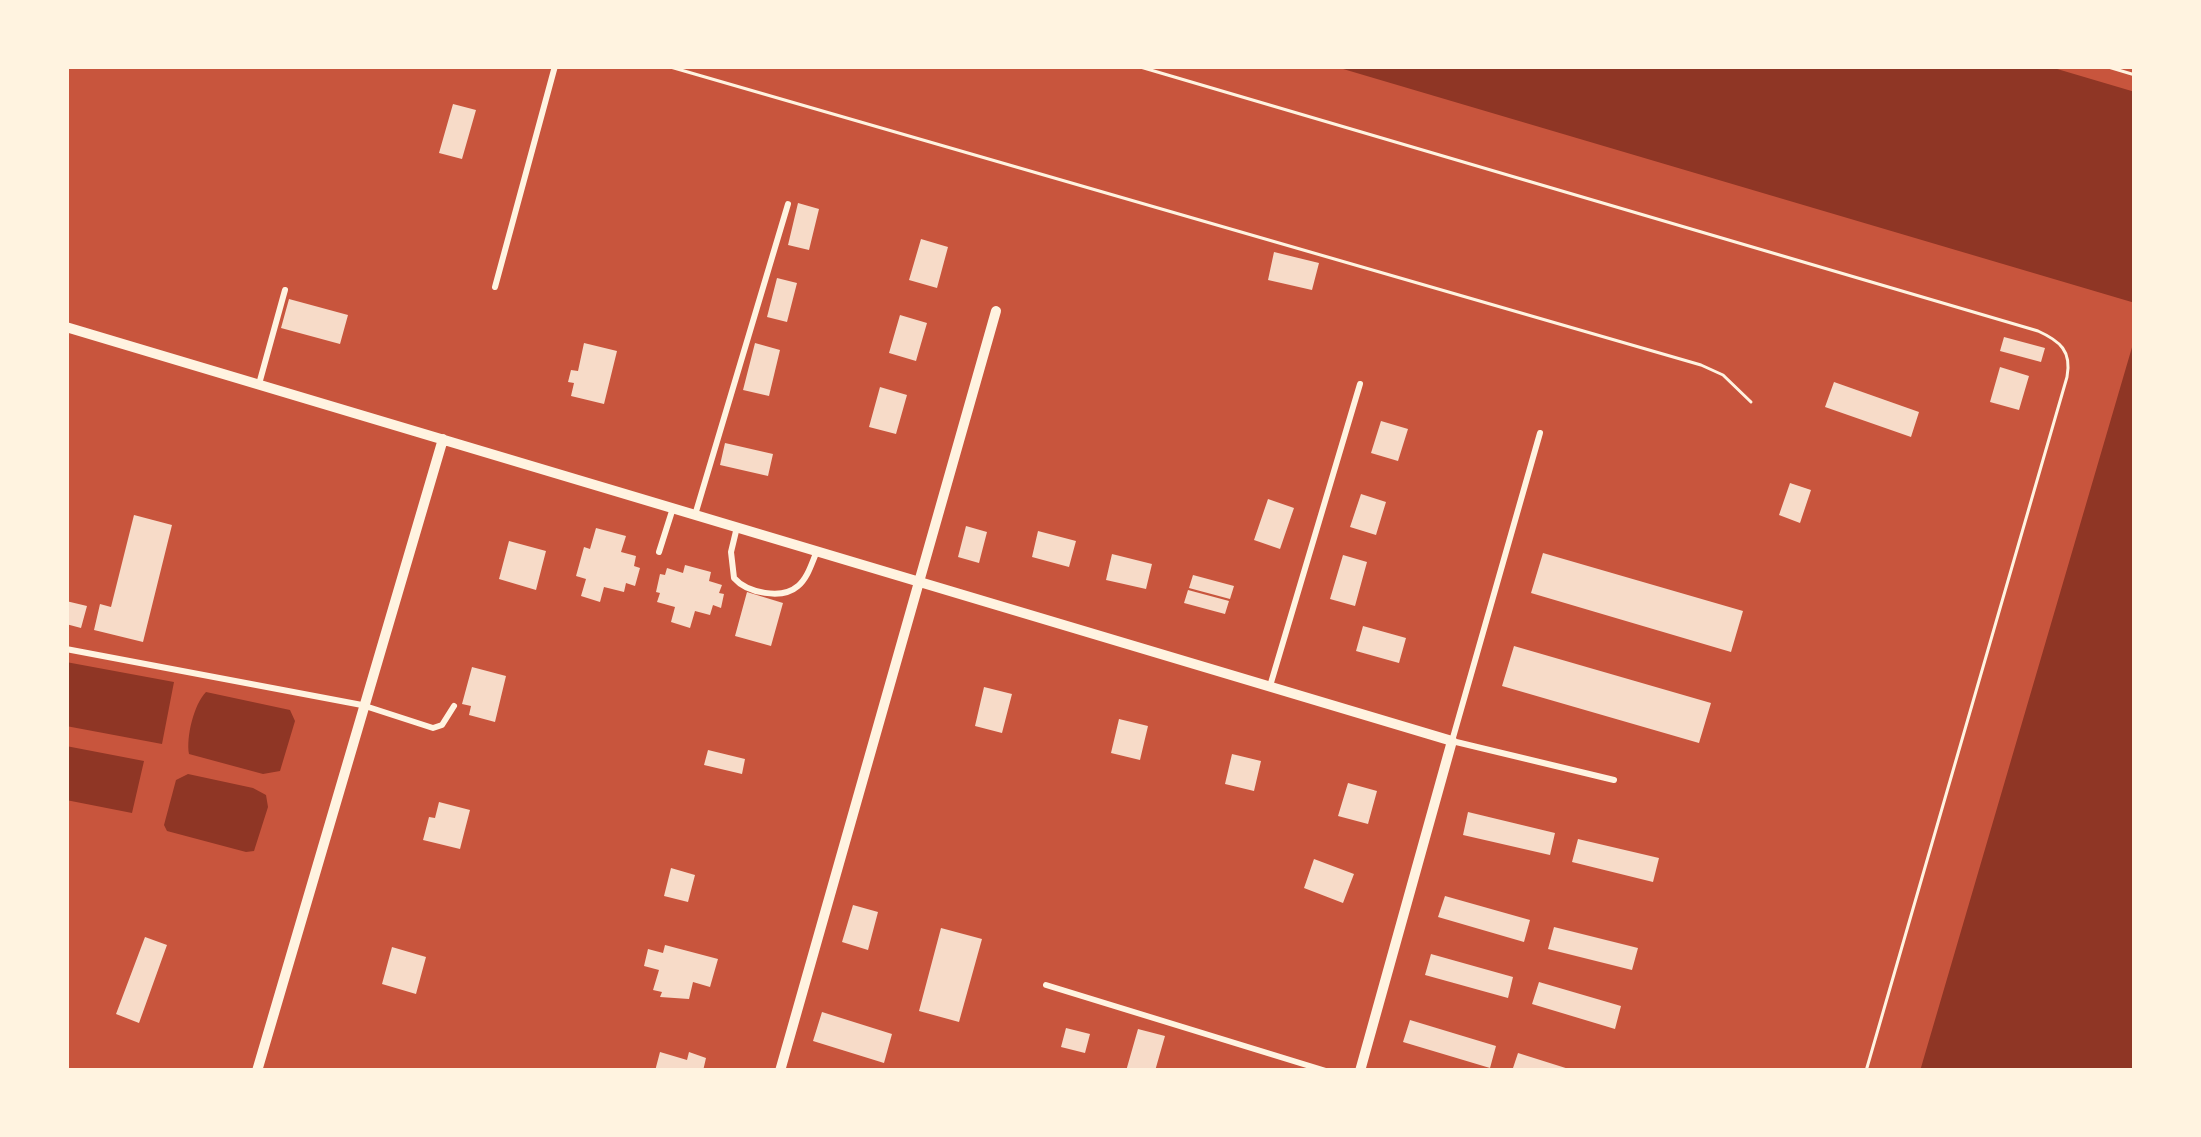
<!DOCTYPE html>
<html>
<head>
<meta charset="utf-8">
<style>
  body { margin:0 }
  #map { position:relative; width:2201px; height:1137px; overflow:hidden; background:#c8553d; font-family:"Nunito Sans",sans-serif }
  canvas { display:block }
  .frame { position:absolute; inset:0; border:69px solid #fff3e0; pointer-events:none }
</style>
</head>
<body>
<div id="map">
<canvas width="2201" height="1137"></canvas>
<div class="frame"></div>
</div>
<script>
const ctx = document.querySelector('canvas').getContext('2d');
ctx.lineJoin = 'round';
function fillPath(path, color) {
  ctx.fillStyle = color;
  ctx.fill(path, 'evenodd');
}
function trace(path, color, width, dash) {
  ctx.strokeStyle = color;
  ctx.lineWidth = width;
  ctx.lineCap = dash ? 'butt' : 'round';
  ctx.setLineDash(dash || []);
  ctx.stroke(path);
}
const water = new Path2D(`
  M1333 66H2047L2135 92V303Z
  M2135 337V1071H1920Z
  M66 662 174 682 162 744 66 726Z
  M206 692 290 710 295 721 280 771 263 774 189 754C186 737 194 704 206 692Z
  M66 746 144 761 132 813 66 800Z
  M188 774 253 788 266 795 268 807 254 851 246 852 167 831 164 825 176 780Z`);
const building = new Path2D(`
  M453 104 476 110 462 159 439 153Z
  M798 203 819 209 809 250 788 245Z
  M921 239 948 247 937 288 909 280Z
  M1274 252 1319 263 1312 290 1268 280Z
  M777 278 797 283 787 322 767 317Z
  M289 299 348 315 340 344 281 328Z
  M900 315 927 323 916 361 889 353Z
  M2004 337 2045 348 2041 362 2000 351Z
  M584 343 617 351 604 404 571 396 574 383 568 382 571 370 578 371Z
  M755 343 780 350 769 396 743 390Z
  M2000 367 2029 376 2019 410 1990 402Z
  M1834 382 1919 412 1911 437 1825 407Z
  M880 387 907 395 896 434 869 427Z
  M1381 421 1408 429 1398 461 1371 453Z
  M725 443 773 454 768 476 720 465Z
  M1790 483 1811 490 1800 523 1779 515Z
  M1361 494 1386 502 1376 535 1350 527Z
  M1268 499 1294 508 1280 549 1254 540Z
  M134 515 172 525 143 642 94 630 100 604 111 607Z
  M966 526 987 532 979 563 958 557Z
  M596 528 626 536 621 552 636 556 634 566 640 568 635 586 626 583 624 592 604 587 600 602 581 596 586 579 576 576 584 547 590 549Z
  M1038 531 1076 541 1069 567 1032 557Z
  M509 541 546 551 536 590 499 579Z
  M1543 553 1743 611 1731 652 1531 593Z
  M1112 554 1152 564 1146 589 1106 580Z
  M1343 555 1367 562 1355 606 1330 599Z
  M685 565 711 572 709 581 722 585 719 593 724 594 721 608 713 605 710 615 695 611 690 628 671 622 675 607 657 602 660 593 656 592 660 574 665 575 667 568 683 573Z
  M1193 575 1234 586 1230 599 1189 588Z
  M1188 590 1229 601 1225 614 1184 603Z
  M747 592 783 603 771 646 735 636Z
  M66 601 87 606 81 628 66 624Z
  M1363 626 1406 638 1399 663 1356 651Z
  M1514 646 1711 703 1699 743 1502 686Z
  M472 667 506 676 495 722 469 715 471 706 462 704Z
  M984 687 1012 694 1002 733 975 726Z
  M1119 719 1148 726 1140 760 1111 753Z
  M708 750 745 759 742 774 704 765Z
  M1232 754 1261 761 1254 791 1225 784Z
  M1348 783 1377 791 1368 824 1338 816Z
  M439 802 470 810 460 849 423 840 429 817 435 818Z
  M1468 812 1555 833 1550 855 1463 835Z
  M1578 839 1659 858 1653 882 1572 862Z
  M1314 859 1354 874 1343 903 1304 888Z
  M671 868 695 875 688 902 664 896Z
  M1445 896 1530 920 1524 942 1438 917Z
  M853 905 878 912 868 950 842 942Z
  M1554 927 1638 948 1632 970 1548 949Z
  M941 928 982 939 959 1022 919 1011Z
  M145 937 167 945 139 1023 116 1014Z
  M665 945 718 959 710 987 693 982 689 999 660 997 662 992 653 990 659 970 644 966 648 949 663 953Z
  M392 947 426 957 416 994 382 984Z
  M1431 954 1513 977 1508 998 1425 975Z
  M1539 982 1621 1006 1615 1029 1532 1004Z
  M822 1012 892 1034 884 1063 813 1041Z
  M1410 1020 1496 1046 1490 1068 1403 1042Z
  M1066 1028 1090 1034 1085 1053 1061 1047Z
  M1138 1029 1165 1036 1155 1071H1126Z
  M660 1052 687 1060 689 1052 706 1058 703 1071H655Z
  M1518 1053 1572 1070V1071H1512Z`);
const path = new Path2D(`
  M667 66 1701 365 1723 375 1751 402
  M1137 66 2038 331C2060 341 2072 351 2067 377L1866 1071
  M2105 66 2135 75`);
const service = new Path2D(`
  M495 287 555 66
  M259 384 285 290
  M1540 433 1452 741 1614 780
  M695 515 788 204
  M737 527 731 552 734 578C747 593 782 600 798 586 808 578 812 562 817 551
  M659 552 673 508
  M66 649 362 705 433 728 442 725 454 706
  M1270 686 1360 384
  M1046 985 1326 1071`);
const minor = new Path2D(`
  M66 327 1452 741 1360 1071
  M257 1071 443 439
  M780 1071 996 311`);
fillPath(water, '#8f3625');
fillPath(building, '#f7dbc8');
trace(path, '#fff3e0', 3);
trace(service, '#fff3e0', 6);
trace(minor, '#fff3e0', 10);
</script>
</body>
</html>
